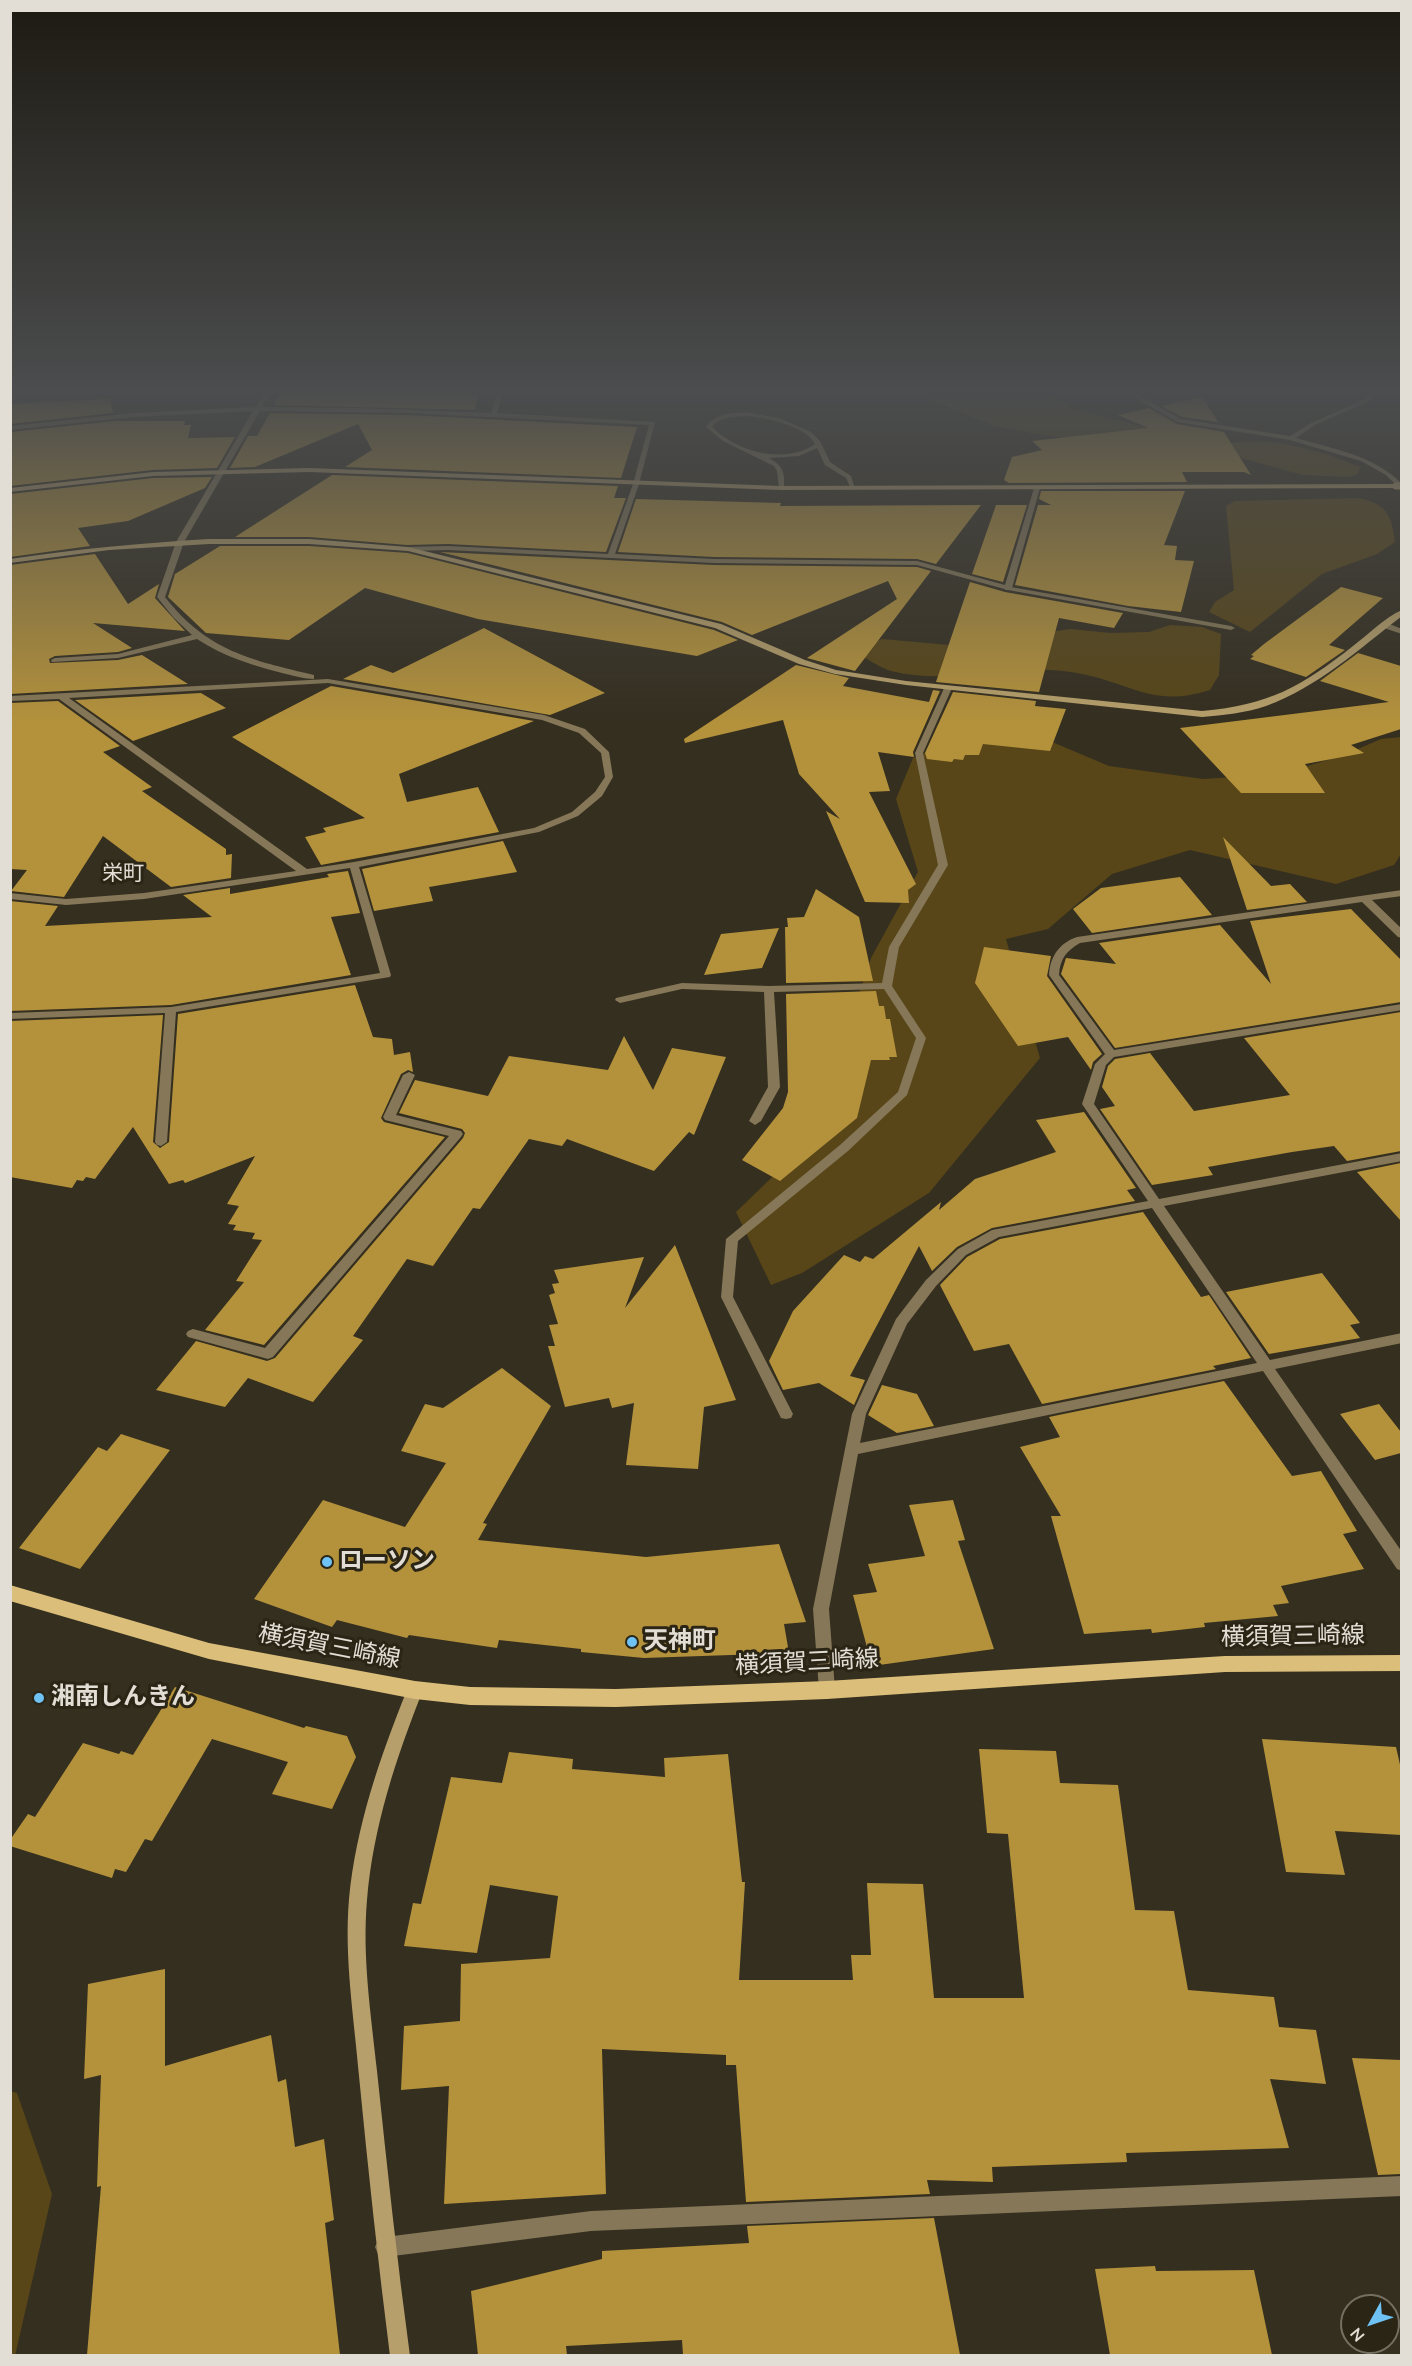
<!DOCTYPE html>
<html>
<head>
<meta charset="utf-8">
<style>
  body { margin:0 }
  #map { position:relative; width:1412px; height:2366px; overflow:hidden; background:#352f20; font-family:"Nunito Sans",sans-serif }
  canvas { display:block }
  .frame { position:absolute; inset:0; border:12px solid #e3ded5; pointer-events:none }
  .north { position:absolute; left:1340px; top:2294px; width:60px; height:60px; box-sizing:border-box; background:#2b2516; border:2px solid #756f62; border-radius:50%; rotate:230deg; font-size:16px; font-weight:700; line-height:24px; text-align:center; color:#e3ded5 }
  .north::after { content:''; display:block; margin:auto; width:21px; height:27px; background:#6fc2f4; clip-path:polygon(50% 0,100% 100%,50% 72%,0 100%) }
</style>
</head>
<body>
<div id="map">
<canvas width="1412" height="2366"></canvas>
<div class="frame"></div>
<div class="north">N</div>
</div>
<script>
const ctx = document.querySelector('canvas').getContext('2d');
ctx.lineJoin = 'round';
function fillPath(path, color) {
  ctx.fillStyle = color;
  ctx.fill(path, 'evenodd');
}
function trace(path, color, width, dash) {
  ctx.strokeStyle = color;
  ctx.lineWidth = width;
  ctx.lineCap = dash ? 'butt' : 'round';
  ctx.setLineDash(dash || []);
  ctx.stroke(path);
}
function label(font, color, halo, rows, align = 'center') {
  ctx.font = font + ' "Nunito Sans","Noto Sans JP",sans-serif';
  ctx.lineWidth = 6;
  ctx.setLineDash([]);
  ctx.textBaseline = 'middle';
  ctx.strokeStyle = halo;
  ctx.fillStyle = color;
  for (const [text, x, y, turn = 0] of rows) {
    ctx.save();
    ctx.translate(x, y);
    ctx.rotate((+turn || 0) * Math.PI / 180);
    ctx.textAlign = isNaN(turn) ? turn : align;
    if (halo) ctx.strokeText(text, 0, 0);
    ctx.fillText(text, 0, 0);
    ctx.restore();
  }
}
const green = new Path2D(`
  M914 393H1044L1054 396 1070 408 1215 445 1249 441 1282 443 1324 453 1360 467 1358 474 1349 477 1303 475 1245 459 1189 455 1037 434 994 426Z
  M1360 498C1388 506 1391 514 1395 542L1377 554 1322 574 1250 632 1209 612 1215 602 1234 590 1226 506 1235 501Z
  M1170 625 1202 627 1221 634 1219 675 1210 690C1153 708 1133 684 1082 674 1018 660 953 687 891 671 881 668 871 661 862 656L863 647 882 639 949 645 1071 629 1110 633 1149 632Z
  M974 731 1038 736 1109 766 1203 779 1281 774 1344 755 1381 739 1401 737V854L1394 865 1336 884 1190 850 1112 874 1048 929 1006 939 1040 1058 929 1193 802 1273 771 1285 736 1212 847 1105 855 1006 871 958 918 872 896 799 913 758Z
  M10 2091 17 2093 52 2194 15 2356 10 2355Z`);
const building = new Path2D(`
  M281 393H478L475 410 274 405Z
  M1202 397 1218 422 1182 417 1161 406Z
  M110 399 113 413 10 424V404Z
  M1149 408 1177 424 1224 432 1251 475 1244 472H1182L1187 482 1009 483 1004 480 1012 457 1042 450 1032 441 1148 428 1118 415Z
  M270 413 407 415 637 427 621 478 345 467 372 450 358 424 255 467 230 468 248 436H257Z
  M114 421H185L184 425H191L188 438 235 437 217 468 153 470 10 486V432Z
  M332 475 618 486 614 498H626L606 552 448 544 407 545 309 537H235Z
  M212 477 205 488 128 521 78 528 90 546 10 557V494L153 478Z
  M1041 491H1185L1164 545 1177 546 1175 560 1194 561 1181 612 1128 606 1015 585 1038 505H1051L1039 499Z
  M636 499 781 503 780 506 981 505 936 564 917 559 714 557 618 552Z
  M996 505H1027L1003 582 972 574Z
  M220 546H309L408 553 714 630 738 640 697 656 478 619 365 588 289 640 206 633 168 597 175 574Z
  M440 552 714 565 917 567 931 571 855 671 807 658 897 599 888 581 752 635 722 622Z
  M95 554 128 604 159 584 155 598 185 631 93 623 132 648 118 652 55 656 49 659 50 663 118 660 142 655 188 684 10 694V565Z
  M970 582 1005 592 1123 613 1114 628 1059 618 1039 692 936 682Z
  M1341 587 1383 598 1329 645 1345 650 1306 677 1250 659 1254 656 1251 655 1264 644Z
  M484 628 605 693 550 715 343 679 371 665 393 673Z
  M1358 653 1401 666V729L1351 745 1364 753 1305 764 1325 793H1241L1180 728 1389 702 1320 681Z
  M796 665 849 678 843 686 929 702 933 690 940 691 913 752 914 757 878 752 890 791 869 792 916 884 908 890 909 903 865 902 826 811 840 819 799 774 783 720 685 743 684 739Z
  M331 686 534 721 399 774 407 802 478 787 499 832 321 865 305 837 326 832 323 828 365 818 232 737Z
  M953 692 1036 701 1035 706 1066 709 1050 751 983 744 979 755H965L963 760 954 759 952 762 927 759 925 753Z
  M201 693 226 708 133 741 75 700Z
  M58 701 120 746 103 752 152 787 142 791 226 849V855L232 854 231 878 171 887 103 836 64 897 11 891 27 870 10 869V703Z
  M1223 837 1271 886 1290 884 1307 902 1247 910Z
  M503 841 517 872 429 887 433 901 374 911 362 869Z
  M348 871 360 913 331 917 351 975 171 1005 10 1011V901L58 906 45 926 212 917 183 895 230 888V894L329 877 327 874Z
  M1180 877 1212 915 1092 933 1073 909 1101 888Z
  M816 889 859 917 873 981 786 983 785 927H788L787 918 804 917Z
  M1351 909 1401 960V1002L1115 1048 1061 974 1066 958 1116 964 1099 943 1220 925 1271 984 1250 921Z
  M779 928 762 968 704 975 721 934Z
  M984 947 1051 956 1047 976 1102 1054 1093 1062 1091 1070 1068 1037 1018 1046 975 983Z
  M355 985 373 1037 392 1039 394 1055 410 1052 413 1072 408 1070 401 1074 381 1118 384 1122 445 1137 264 1345 205 1330 244 1282 236 1281 262 1240 252 1239 255 1233 233 1230 236 1225 228 1224 239 1206 227 1204 255 1156 185 1183 183 1180 169 1184 133 1127 95 1179 86 1177 83 1181 77 1180 72 1188 10 1177V1021L163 1015 153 1142 160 1148 169 1142 178 1014Z
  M876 991 879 1006H884L886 1019H890L897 1057H889L890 1060H871L857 1118 780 1181 742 1160 783 1108 788 1092 786 994Z
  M1401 1012V1151L1347 1161 1334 1146 1292 1152 1208 1167 1213 1175 1152 1185 1100 1109 1115 1106 1102 1087 1108 1066 1115 1059 1150 1053 1194 1111 1290 1095 1244 1038Z
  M624 1036 653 1090 672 1048 726 1057 694 1135 689 1132 654 1171 567 1139 562 1146 529 1139 480 1209 473 1208 433 1266 407 1259 353 1336 363 1340 313 1402 248 1378 225 1407 156 1390 196 1341 267 1361 275 1358 463 1138 465 1133 462 1129 399 1113 415 1080 488 1096 509 1056 608 1070Z
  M1084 1112 1136 1188 1127 1190 1135 1201 992 1228 957 1247 932 1271 919 1246 850 1376 865 1380 854 1405 819 1383 783 1390 769 1361 793 1311 844 1255 860 1262 865 1256 873 1259 941 1202 939 1210 975 1179 1056 1152 1036 1120Z
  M1401 1163V1221L1357 1172Z
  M1143 1212 1201 1297 1209 1295 1251 1358 1213 1366 1216 1369 1042 1404 1009 1344 974 1351 940 1285 967 1257 1000 1239Z
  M675 1245 736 1400 704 1407 698 1469 626 1465 634 1403 612 1408 609 1398 565 1407 548 1346H555L549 1325 558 1324 549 1295 555 1293 552 1284 559 1283 554 1270 644 1257 625 1308Z
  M1322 1273 1360 1323 1350 1325 1360 1338 1269 1354 1226 1292Z
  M502 1368 551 1406 483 1523 487 1524 478 1540 646 1557 779 1544 806 1622 784 1624 789 1653 644 1658 581 1652V1649L499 1640 497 1648 409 1635 407 1638 337 1620 332 1627 254 1599 323 1500 405 1527 446 1463 401 1451 425 1404 443 1408Z
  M1224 1381 1292 1476 1321 1471 1357 1531 1343 1534 1364 1569 1281 1586 1289 1603 1273 1605 1278 1616 1204 1623 1205 1627 1152 1633 1151 1629 1084 1634 1051 1516H1061L1020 1447 1060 1437 1049 1417Z
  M882 1385 917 1394 934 1426 897 1433 868 1415Z
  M1379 1404 1401 1432V1453L1375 1460 1340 1414Z
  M121 1434 170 1450 80 1569 19 1548 98 1447 107 1451Z
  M953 1500 965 1540 958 1541 994 1649 872 1666 853 1595 877 1592 868 1564 925 1556 909 1505Z
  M175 1687 304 1728 306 1726 347 1736 356 1757 332 1809 272 1794 288 1762 212 1739 152 1841 145 1839 126 1872 115 1869 112 1878 10 1846V1840L28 1814 35 1817 83 1743 119 1754 121 1751 133 1755Z
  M1262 1739 1396 1747 1401 1769V1835L1335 1831 1345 1875 1286 1872Z
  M979 1749 1056 1751 1060 1783 1118 1785 1135 1910 1174 1911 1188 1990 1274 1997 1279 2027 1316 2030 1326 2084 1270 2079 1289 2148 1126 2153 1127 2162 992 2167 993 2182 927 2180 930 2194 746 2202 736 2065H726V2055L602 2049 606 2194 444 2204 449 2086 401 2090 404 2026 460 2021 461 1964 550 1958 558 1896 490 1885 477 1953 404 1946 413 1903 421 1904 451 1777 502 1783 509 1752 573 1759 572 1769 665 1777 664 1758 728 1754 742 1882H745L739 1980H853L851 1955H871L867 1883 923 1884 934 1998H1024L1008 1834 987 1833Z
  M165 1969V2066L271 2035 278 2082 286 2079 295 2147 324 2139 334 2220 325 2223 340 2355H87L101 2186 97 2187 101 2075 84 2079 88 1984Z
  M1352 2058 1401 2060V2174L1378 2175Z
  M934 2218 960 2355H683L682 2340 566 2346 567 2355H478L471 2291 602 2259V2251L749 2243 747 2226Z
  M1155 2266 1156 2271 1254 2270 1272 2355H1110L1095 2269Z`);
const lane = new Path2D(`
  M745 412 779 418 811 432 820 441 830 462 851 476 855 489H851L846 478 825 465 817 448 799 456 769 458C783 466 785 472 784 488L779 489 777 471 774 466 723 441 706 427C714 414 731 413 745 412ZM745 416C765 417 806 426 815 444 810 447 804 451 798 452 768 460 734 448 712 427 719 417 734 417 745 416Z
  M1005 586 1231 626 1235 628 1231 630 1008 590H1005Z
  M1381 623H1387L1402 629V634L1381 627Z
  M409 1072 415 1075 396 1115 461 1131 463 1134 461 1137 273 1357 268 1359 188 1337 186 1334 188 1331 193 1329 265 1348 449 1136 385 1120 383 1117 403 1075Z`);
const street = new Path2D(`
  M264 393H270L262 407 357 408 491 413 497 393H503L497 413 655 422 639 484 615 554 714 559 917 561 1005 585 1034 488 1037 486 1040 488 1012 588 1008 590 917 565 714 563 448 550 408 551 404 549 405 547 448 546 608 554 633 484 649 425 407 413 260 411 184 542 165 597C207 651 251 660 314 675V679C305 679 295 676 286 674 255 666 224 657 197 639L118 658 52 662 51 660 55 658 118 654 192 635 173 617 157 597 176 542 253 411 134 417 10 430V426L134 413 256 407Z
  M1127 393H1134L1181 419 1290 436 1311 423 1361 401 1370 393H1376L1372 399 1365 403 1315 425 1296 438C1333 449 1374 455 1402 484V491L1386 475 1361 461 1290 440 1177 422Z
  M328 679 544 715 585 729 609 752 613 777 602 796 578 816 539 832 359 867 391 975 390 977 176 1012 167 1142 161 1146 157 1145 155 1142 165 1013 10 1019V1013L171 1007 380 973 350 868 144 899 66 905 10 899V893L66 899 144 893 296 871 59 699 10 701V696ZM328 683 542 720 579 733 601 753 605 777 595 792 572 812 534 828 354 862 307 869 69 698Z
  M945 686 952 688 923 753 948 865 899 947 892 986 926 1038 907 1095 848 1151 738 1241 733 1297 793 1414 791 1418 786 1419 781 1418 779 1414 721 1297 726 1239 840 1145 898 1092 916 1038 884 989 774 992 780 1087 761 1121 755 1125 749 1121 768 1087 764 992 682 989 620 1003 615 1000 616 998 682 983 769 986 882 983 889 947 938 865 915 753Z
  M1402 890V896L1372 900 1402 929V938L1398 937 1362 902 1080 943C1066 951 1060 959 1059 975L1114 1050 1402 1004V1010L1114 1057 1106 1065 1094 1104 1159 1199 1402 1153V1161L1164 1206 1270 1360 1402 1333V1343L1275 1369 1402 1552V1571L1397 1569 1263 1371 858 1454 829 1609 835 1690 833 1695 827 1697 821 1695 819 1690 813 1609 852 1414 896 1319 926 1280 958 1249 992 1230 1148 1201 1082 1104 1095 1064 1105 1054 1049 975C1050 957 1059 943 1077 937ZM1152 1208 1257 1363 860 1443 866 1414 907 1324 936 1286 966 1255 999 1237Z
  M1402 2176V2196L591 2231 385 2257 378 2254 375 2247 378 2240 385 2237 591 2211Z`);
const secondary = new Path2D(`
  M309 468 781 486 1396 484 1399 486 1396 488 781 490 309 472 153 476 10 492V488L153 472Z
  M209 539H309L408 547 721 624 805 660 836 670 906 681 1202 711C1269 705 1301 687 1353 646 1369 634 1384 618 1402 610V616C1359 649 1318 687 1266 706 1245 713 1224 715 1202 717L906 685 835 674 799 664 715 628 408 551 309 544H209L109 550 10 563V559C77 549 142 543 209 539Z
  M415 1683 421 1685 423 1690C396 1758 373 1827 367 1900 362 1957 371 2014 377 2071 387 2166 397 2261 410 2356H390C378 2262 368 2169 359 2076 354 2017 344 1958 349 1899 356 1826 380 1757 407 1690L409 1685Z`);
const primary = new Path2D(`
  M10 1585 209 1643 415 1681 470 1687 616 1689 827 1681 1225 1656 1402 1655V1671L1225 1672 827 1699 616 1707 470 1705 415 1699 209 1659 10 1601Z`);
const secondaryBridge = new Path2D(`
  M1396 486H1402`);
const markers = [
  [327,1562,6,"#6fc2f4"],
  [632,1642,6,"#6fc2f4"],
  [39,1698,6,"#6fc2f4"]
];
const neighbourhoodNames = [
  ["栄町",123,875]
];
const nearPoinames = [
  ["ローソン",339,1562],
  ["天神町",644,1642],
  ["湘南しんきん",51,1698]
];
const nearStreetnames = [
  ["横須賀三崎線",1293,1638,-1],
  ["横須賀三崎線",329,1648,11],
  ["横須賀三崎線",807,1664,-3]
];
fillPath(green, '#584618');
fillPath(building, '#b4923c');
fillPath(lane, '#857757');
fillPath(street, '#857757');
fillPath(secondary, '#b69f6a');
fillPath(primary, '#dbbe79');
trace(secondaryBridge, '#b69f6a', 7);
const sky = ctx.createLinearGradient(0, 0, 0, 724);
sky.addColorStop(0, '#1d1a12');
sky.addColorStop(0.54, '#4b4d4e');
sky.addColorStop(1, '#4b4d4e00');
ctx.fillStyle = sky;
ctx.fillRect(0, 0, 1412, 724);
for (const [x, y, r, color] of markers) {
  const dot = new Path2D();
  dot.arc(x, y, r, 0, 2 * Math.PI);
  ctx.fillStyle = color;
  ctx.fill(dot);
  trace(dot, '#2b2516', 2);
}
label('21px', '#e3ded5', '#2b2516', neighbourhoodNames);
label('bold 24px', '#e3ded5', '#2b2516', nearPoinames, 'left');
label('24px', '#e3ded5', '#2b2516', nearStreetnames);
</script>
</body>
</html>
